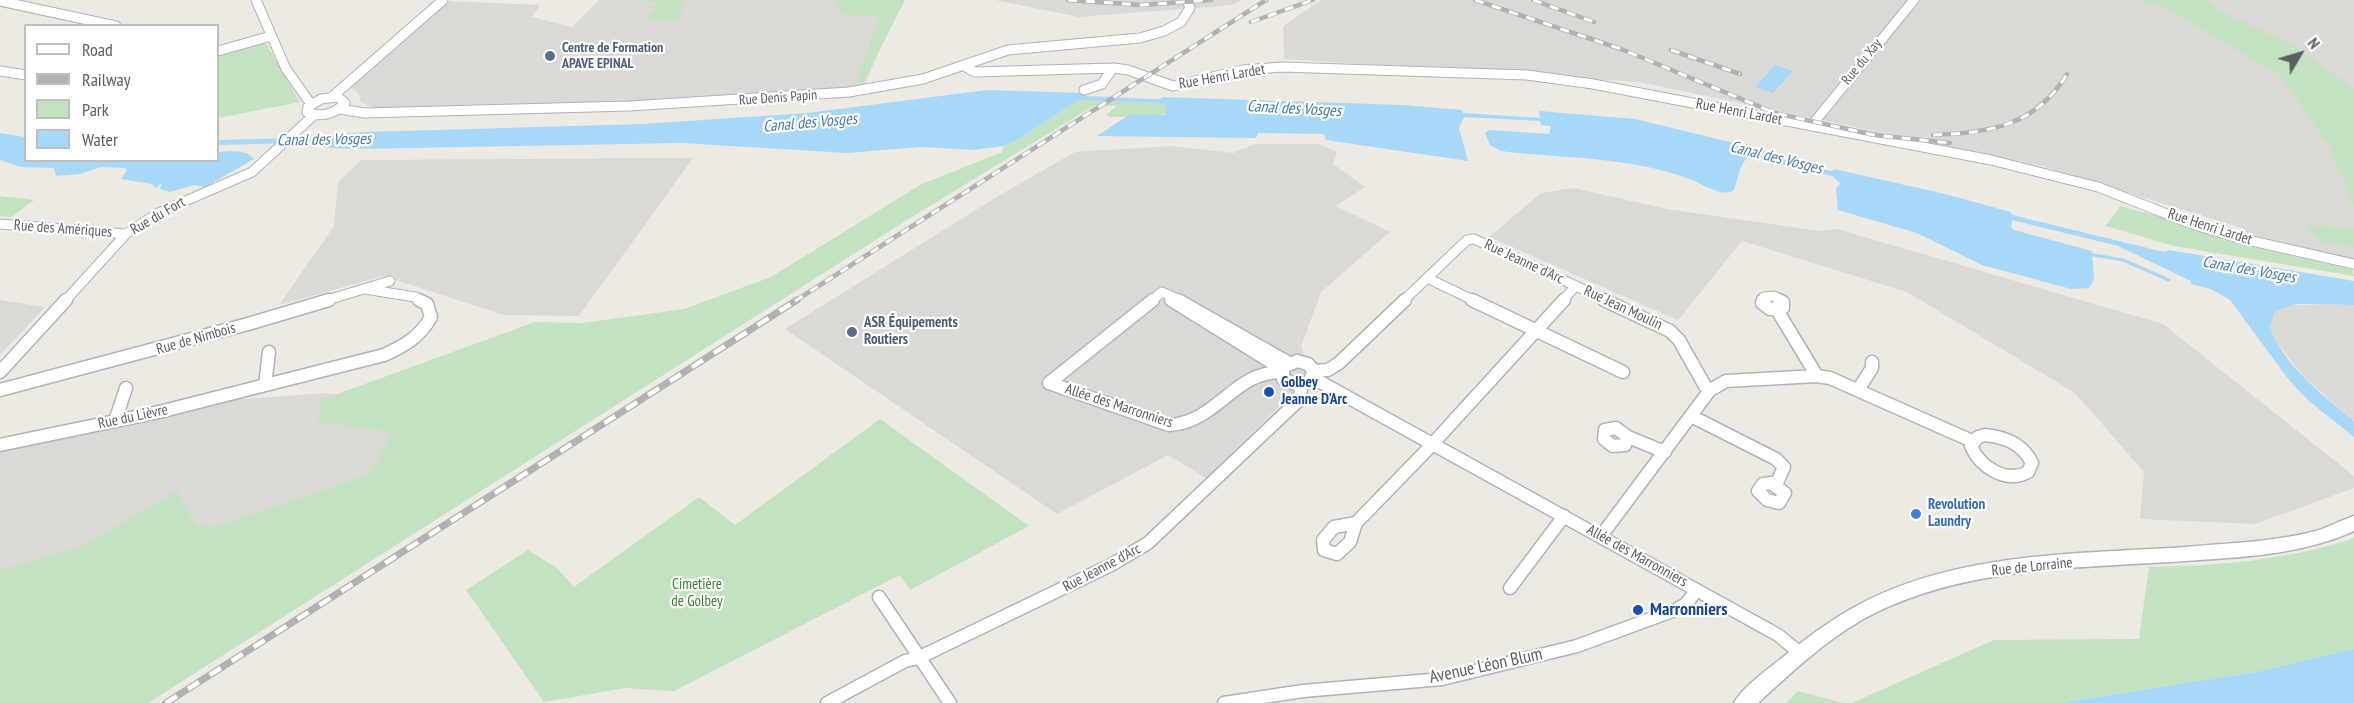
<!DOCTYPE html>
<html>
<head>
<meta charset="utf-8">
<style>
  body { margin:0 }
  #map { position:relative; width:2354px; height:703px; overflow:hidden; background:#eceae3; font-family:"PT Sans Narrow",sans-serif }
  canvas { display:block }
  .legend { position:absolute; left:24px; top:24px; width:195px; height:138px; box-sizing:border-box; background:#fff; border:2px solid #bdbfc0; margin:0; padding:8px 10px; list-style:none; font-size:18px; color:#5b5f62 }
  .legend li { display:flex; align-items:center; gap:12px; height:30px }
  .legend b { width:30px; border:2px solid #bdbfc0 }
  .north { position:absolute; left:2270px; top:24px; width:60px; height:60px; -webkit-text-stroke:4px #fff; paint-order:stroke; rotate:52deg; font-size:16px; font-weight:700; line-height:24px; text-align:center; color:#5b5f62 }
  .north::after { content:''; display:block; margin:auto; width:21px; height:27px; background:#5b5f62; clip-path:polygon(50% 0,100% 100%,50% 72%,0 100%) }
</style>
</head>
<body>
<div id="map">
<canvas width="2354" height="703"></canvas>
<ul class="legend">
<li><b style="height:8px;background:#fff"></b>Road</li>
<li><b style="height:8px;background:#b1b2b2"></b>Railway</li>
<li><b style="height:16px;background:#c3e2c1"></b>Park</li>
<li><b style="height:16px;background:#a8d8f7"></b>Water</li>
</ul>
<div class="north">N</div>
</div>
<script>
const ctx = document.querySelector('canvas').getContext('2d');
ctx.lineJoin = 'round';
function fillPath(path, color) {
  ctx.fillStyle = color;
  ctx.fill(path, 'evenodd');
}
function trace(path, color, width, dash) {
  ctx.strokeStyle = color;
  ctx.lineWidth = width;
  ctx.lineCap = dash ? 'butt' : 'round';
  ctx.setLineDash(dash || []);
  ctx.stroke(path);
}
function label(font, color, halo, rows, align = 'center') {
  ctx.font = font + ' "PT Sans Narrow",sans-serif';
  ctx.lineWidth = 4.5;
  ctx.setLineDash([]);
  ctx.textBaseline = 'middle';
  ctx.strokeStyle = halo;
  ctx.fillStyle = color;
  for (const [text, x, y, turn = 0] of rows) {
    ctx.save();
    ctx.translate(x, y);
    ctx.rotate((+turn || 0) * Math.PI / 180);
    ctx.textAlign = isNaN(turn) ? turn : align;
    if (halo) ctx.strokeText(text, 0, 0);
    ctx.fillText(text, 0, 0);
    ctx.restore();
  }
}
const industrial = new Path2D(`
  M599 0H901L864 86 827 91 653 101 373 108 361 102 358 93 348 86 448 1 540 5 532 17 572 27Z
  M995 0H1241L1233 5 1079 17Z
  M1321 0H2354V266L2250 243 2245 229 2038 165 1639 82 1284 59 1283 26Z
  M1255 144H1319L1337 152 1333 164 1365 187 1336 206 1390 232 1321 292 1301 347 1312 374 1206 478 1168 455 1057 514 785 329 1000 195 1075 152 1172 146 1233 153Z
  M693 158 579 316 504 315 383 276 279 305 334 226 338 182 361 160Z
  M1573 188 1667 209 1820 231 1837 229 2163 324 2354 476V488L2255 524 2140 519 2144 472 2075 393 1907 292 1742 241 1678 320 1489 237 1541 193Z
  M0 300 45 307 0 355Z
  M2288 305H2354V421L2304 377 2278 344 2270 326 2271 318 2275 311Z
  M325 393 416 404 415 465 0 597V448L231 400Z`);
const green = new Path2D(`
  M634 0H686L678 21 646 19 658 2Z
  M837 0H905L863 83 856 81 880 16 844 15 836 8Z
  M2140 0H2205L2220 11 2291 44 2354 89V207L2330 148 2281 76 2170 10Z
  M264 43 267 45 300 102 218 118V53L250 44Z
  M1079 100 1161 103 1166 107 1167 113 1157 117H1110L1106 115 1117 106 1095 105 907 220 148 703H0V570L81 547 177 491 195 524 214 527 370 474 392 432 318 422 321 400 535 322 583 323 684 309 771 277 920 185 1002 152 1004 146 1019 139Z
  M0 196 34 200 11 217 0 216Z
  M2120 206 2347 267 2353 270 2354 276 2174 246 2106 226Z
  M2305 225 2354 228V247L2319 241Z
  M880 419 1029 526 910 590 900 575 674 691 625 688 544 702 466 590 528 550 557 568 574 587 699 497 735 525Z
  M2354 538V649L2255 672 2061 703H1852L1994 640 2139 639 2149 567C2217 566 2289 560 2354 538Z
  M1798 691 1843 703H1786Z`);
const water = new Path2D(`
  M1775 65 1793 71 1773 93 1755 87Z
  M987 90 1085 93 1086 96 1154 99H1161L1162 97 1403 105 1462 110 1463 113 1540 118 1539 111 1635 119 1751 147 1750 151 1826 170 1833 171 1834 169 1945 194 2011 212 2012 215 2164 252 2169 250 2354 281V305L2296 304 2275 311 2270 326C2283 366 2323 395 2354 421V437L2309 401 2289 380 2230 300 2211 289 2191 284V281L2118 246 2012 220 2011 227 2014 230 2092 251 2094 280 2089 288 2071 289 1982 265 1917 233 1838 210 1836 189 1840 183 1832 176 1748 155 1740 169 1734 190C1723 198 1704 185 1692 180 1630 156 1565 159 1501 151L1490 145 1485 133 1489 130 1549 134 1551 126 1541 125 1540 121 1464 117 1459 128 1468 161 1326 140 1324 134 1258 133 1256 138 1097 136 1129 115H1165L1166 107 1161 103 1079 100 1019 139 1004 146 973 150 921 147 847 153 682 143 356 149 331 148 293 143 218 145V140L297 138 366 132 642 124 808 113Z
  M0 133 25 137 26 160H218V152C230 151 247 149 254 159L205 187 194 185 170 192 160 189 162 183 155 188 152 184 121 179 127 170 125 168 101 167 80 174 56 176 54 168 21 167 0 160Z
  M2354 649V703H2061L2255 672Z`);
const stream = new Path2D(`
  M2088 254 2123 260 2169 280`);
const streetFar1 = new Path2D(`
  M256 0 286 69 311 104
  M0 1 116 26
  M218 51 271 36
  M964 66 975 72 1113 68 1128 70 1173 86 1243 70 1282 67 1527 75 1593 84 1991 160 2098 187 2195 225 2239 238 2354 264
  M0 71 26 75
  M1084 90 1102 84 1113 68
  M333 96 443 0
  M338 97 345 103C335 114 321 118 307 112L308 107 321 99Z
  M340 109 364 113 630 106 849 92 923 79 1008 50 1140 38 1164 31 1181 22 1190 8 1187 0
  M1811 126 1914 0
  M0 224 126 234
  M1427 278 1475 301
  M1576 286 1607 301
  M365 289 415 297 422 301
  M1162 292 1182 301
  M65 301 126 234 158 213 252 172 314 115
  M324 301 390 281
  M1151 301 1162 292
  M1403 301 1467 240 1474 239 1576 286 1562 301
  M1763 301 1764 297 1774 296 1782 301`);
const street = new Path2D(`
  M1153 300 1049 383 1169 425C1218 422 1233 372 1281 372
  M1171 300 1282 369
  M1178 300 1289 363
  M1472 300 1623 372
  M1604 300 1670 331 1679 340 1705 386 1710 390
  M1763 300 1762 303 1770 309 1783 308V302L1779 300
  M1777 310 1817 376
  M1297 361 1308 364 1314 371 1309 382 1298 385 1283 379V367Z
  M1314 371 1328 370 1339 363 1405 300
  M0 372 66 300
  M1313 378 1778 635 1800 653
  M265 385 269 352
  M0 390 248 324 329 300
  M1858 390 1872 368V362
  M1691 416 1776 459 1784 467 1776 485
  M115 421 126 388
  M1616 428 1628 437 1625 445 1613 446 1604 439 1605 430Z
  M1985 435C2006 437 2023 444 2032 463L2028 472C2006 484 1980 467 1971 446L1978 437Z
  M1628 437 1665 452
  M0 445 159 412 384 355C404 346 420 337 431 317L427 304 419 300
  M1771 483 1785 493 1779 503 1767 500 1758 491 1763 484Z
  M1356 523 1350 542 1337 554 1324 550 1323 540 1334 527Z
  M1356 523 1426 451 1564 300
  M1601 536 1710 390 1726 381 1817 376 1830 378 1972 441
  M1510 588 1564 516
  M879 597 950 703
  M827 703 905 661 918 658 1111 565 1148 543 1299 400 1302 384
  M1224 703 1303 691 1442 679 1577 646 1675 610 1686 604 1697 590`);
const secondary = new Path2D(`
  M2354 516V531C2301 555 2242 557 2185 561 2082 568 1972 566 1877 612 1832 634 1794 670 1758 703H1734C1742 687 1772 666 1787 654 1810 635 1835 617 1862 603 1960 552 2078 554 2186 547 2229 543 2274 542 2316 531 2329 527 2341 520 2354 516Z`);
const railFar1 = new Path2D(`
  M1068 0 1141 5 1211 0
  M1475 0 1621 49 1775 113 1874 135 1950 143
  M1533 0 1594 22
  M1251 22 1313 0
  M1671 50 1740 74
  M1933 135C1989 133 2036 126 2067 74
  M795 301 1266 0`);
const rail = new Path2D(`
  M166 703 797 300`);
const markers = [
  [550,56,6,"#5c6f8a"],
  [852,332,6,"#5c6f8a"],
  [1269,392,6,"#1a4fb4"],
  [1916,514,6,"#3f7fe0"],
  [1638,610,6,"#1a4fb4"]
];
const farServicenames = [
  ["Centre de Formation",562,48],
  ["APAVE EPINAL",562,64]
];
const farStreetnames = [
  ["Rue du Xay",1862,62,-51],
  ["Rue Denis Papin",778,98,-4]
];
const streetNames = [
  ["Rue Henri Lardet",1222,77,-10],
  ["Rue Henri Lardet",1739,112,11],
  ["Rue du Fort",158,216,-30],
  ["Rue Henri Lardet",2210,227,18],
  ["Rue des Amériques",63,229,4],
  ["Rue Jeanne d'Arc",1524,262,25],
  ["Rue Jean Moulin",1623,308,25],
  ["Rue de Nimbois",196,339,-16],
  ["Allée des Marronniers",1119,406,18],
  ["Rue du Lièvre",133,417,-12],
  ["Allée des Marronniers",1637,556,29],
  ["Rue de Lorraine",2032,567,-6],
  ["Rue Jeanne d'Arc",1102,568,-28]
];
const serviceNames = [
  ["ASR Équipements",864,323],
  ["Routiers",864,340]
];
const transitNames = [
  ["Golbey",1281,383],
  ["Jeanne D'Arc",1281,400]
];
const shopNames = [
  ["Revolution",1928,505],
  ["Laundry",1928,522]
];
const parkNames = [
  ["Cimetière",697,585],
  ["de Golbey",697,602]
];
const waterNames = [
  ["Canal des Vosges",1294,109,3],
  ["Canal des Vosges",810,123,-5],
  ["Canal des Vosges",324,140,-1],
  ["Canal des Vosges",1776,158,14],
  ["Canal des Vosges",2249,270,10]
];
const nearTransitnames = [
  ["Marronniers",1650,610]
];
const nearStreetnames = [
  ["Avenue Léon Blum",1486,666,-12]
];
fillPath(industrial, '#dbd9d5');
fillPath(green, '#c3e2c1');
fillPath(water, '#a8d8f7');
trace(stream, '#a8d8f7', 3);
trace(streetFar1, '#b0b3b7', 11);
trace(street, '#b0b3b7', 15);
trace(secondary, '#afb3b7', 3);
trace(streetFar1, '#fff', 9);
trace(street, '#fff', 12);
fillPath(secondary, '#fff');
trace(railFar1, '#b1b2b2', 4.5);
trace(rail, '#b1b2b2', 7);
trace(railFar1, '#fff', 3, [9]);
trace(rail, '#fff', 4.5, [13]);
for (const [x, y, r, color] of markers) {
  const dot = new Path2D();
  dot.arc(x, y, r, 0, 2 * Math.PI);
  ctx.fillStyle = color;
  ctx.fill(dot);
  trace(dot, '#fff', 2);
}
label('bold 14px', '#4e5e75', '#fff', farServicenames, 'left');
label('14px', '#5b5f62', '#fff', farStreetnames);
label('15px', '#5b5f62', '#fff', streetNames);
label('bold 15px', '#4e5e75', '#fff', serviceNames, 'left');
label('bold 15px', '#164399', '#fff', transitNames, 'left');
label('bold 15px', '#366cbe', '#fff', shopNames, 'left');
label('15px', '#3c803c', '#fff', parkNames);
label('italic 16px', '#477aa7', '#fff', waterNames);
label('bold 18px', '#164399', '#fff', nearTransitnames, 'left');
label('18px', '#5b5f62', '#fff', nearStreetnames);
</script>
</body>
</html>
